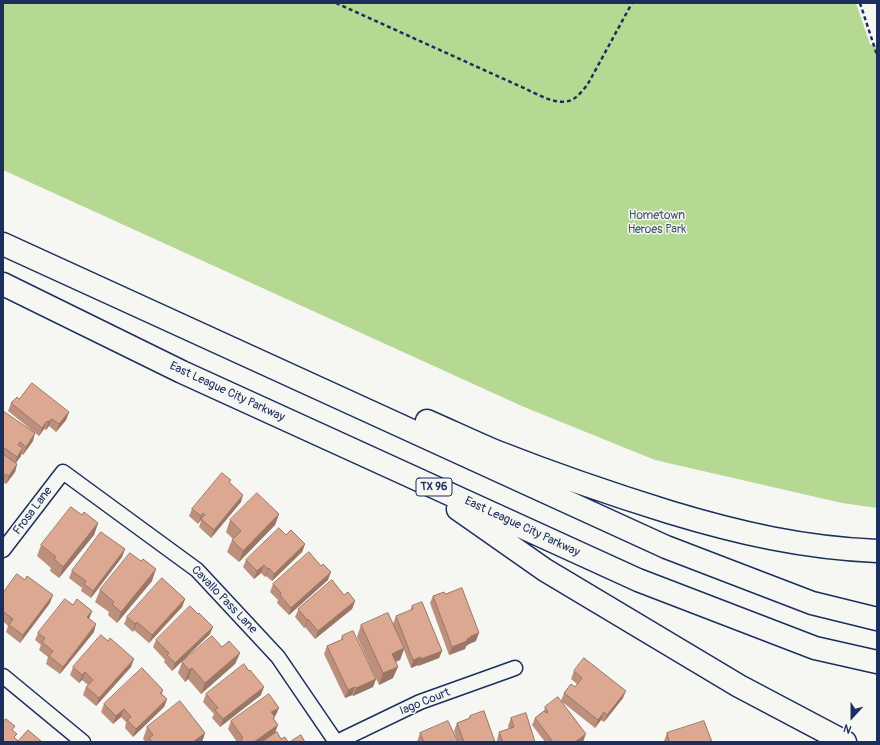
<!DOCTYPE html>
<html>
<head>
<meta charset="utf-8">
<style>
  body { margin:0 }
  #map { position:relative; width:880px; height:745px; overflow:hidden; background:#f6f6f2; font-family:Pangolin,sans-serif }
  canvas { display:block }
  .frame { position:absolute; inset:0; border:4px solid #1b2f5e; pointer-events:none }
  .north { position:absolute; left:832px; top:697px; width:40px; height:40px; -webkit-text-stroke:3px #f6f6f2; paint-order:stroke; rotate:201deg; font-size:11px; font-weight:700; line-height:16px; text-align:center; color:#1b2f5e }
  .north::after { content:''; display:block; margin:auto; width:14px; height:18px; background:#1b2f5e; clip-path:polygon(50% 0,100% 100%,50% 72%,0 100%) }
</style>
</head>
<body>
<div id="map">
<canvas width="880" height="745"></canvas>
<div class="frame"></div>
<div class="north">N</div>
</div>
<script>
const ctx = document.querySelector('canvas').getContext('2d');
ctx.lineJoin = 'round';
function fillPath(path, color) {
  ctx.fillStyle = color;
  ctx.fill(path, 'evenodd');
}
function trace(path, color, width, dash) {
  ctx.strokeStyle = color;
  ctx.lineWidth = width;
  ctx.lineCap = dash ? 'butt' : 'round';
  ctx.setLineDash(dash || []);
  ctx.stroke(path);
}
function label(font, color, halo, rows, align = 'center') {
  ctx.font = font + ' Pangolin,sans-serif';
  ctx.lineWidth = 3;
  ctx.setLineDash([]);
  ctx.textBaseline = 'middle';
  ctx.strokeStyle = halo;
  ctx.fillStyle = color;
  for (const [text, x, y, turn = 0] of rows) {
    ctx.save();
    ctx.translate(x, y);
    ctx.rotate((+turn || 0) * Math.PI / 180);
    ctx.textAlign = isNaN(turn) ? turn : align;
    if (halo) ctx.strokeText(text, 0, 0);
    ctx.fillText(text, 0, 0);
    ctx.restore();
  }
}
const green = new Path2D(`
  M3 3H856L870 44 877 47V508L842 503 655 460 524 407 3 170Z`);
const path = new Path2D(`
  M336 3 526 89C539 95 557 106 572 100 579 96 585 88 589 82L632 3
  M860 3 877 55`);
const street = new Path2D(`
  M3 550 63 472 197 570 278 657 336 742
  M3 676 83 742
  M337 742 420 702 515 668`);
const primary = new Path2D(`
  M3 244 666 547 812 603 877 619
  M3 284 182 372 638 580 815 648 877 662
  M427 421C450 431 473 442 497 452 553 474 611 494 669 512 738 533 804 548 877 551
  M458 509 545 570 739 686 845 742`);
const wall = new Path2D(`
  M19 399 69 412 66 420 56 432 49 426 46 430 44 429 39 436 8 411 11 403Z
  M3 411 33 441 23 455 21 453V456L16 463 17 464 15 472 6 484 3 482Z
  M230 483 241 502 211 538 199 527 201 521H200L198 524 189 516 192 509Z
  M279 514 275 525 239 562 227 552 232 540 233 539 226 532 230 520Z
  M82 515 98 523 94 535 59 578 50 571 51 568 37 556 41 545Z
  M286 535 305 544 302 552 272 581 266 576 265 577 261 573 254 579 243 567 246 560Z
  M125 549 122 557 91 598 81 591 82 588 69 578 72 571Z
  M328 580 289 615 277 603 278 600 270 592 273 584Z
  M152 581 117 623 108 615 109 612 95 602 100 590Z
  M3 593 50 603 20 643 6 632 8 626 3 621Z
  M445 594 476 641 469 644 468 645 466 646 465 649 449 655 430 603 433 596Z
  M344 595 355 601 352 609 315 639 305 627 304 628 295 617 299 608Z
  M185 599 182 607 149 643 134 630 133 632 124 624 127 617Z
  M73 605 92 611 89 619 94 632 60 674 46 664 48 657 39 650 41 645 35 640 38 633Z
  M412 606 442 651 439 658 418 666V665L411 668 404 650 400 660 395 662 393 678 379 685 357 637 361 625 393 624 396 616 410 611Z
  M198 614 210 634 172 671 164 662 165 660 153 647 156 640Z
  M342 636 376 679 373 687 353 696 352 695 345 698 324 654 327 646 341 640Z
  M222 647 240 653 235 664 201 694 188 679 185 682 178 673 182 662Z
  M73 667H131L96 706 83 695 86 687 88 685 82 680 79 683 70 675Z
  M574 671 623 698 604 722 601 720 595 728 561 701 564 693 575 687 577 684 571 679Z
  M163 690 162 694 167 699 164 707 133 737 125 728 126 722 121 717 113 724 101 712 104 704Z
  M206 694 261 695 220 727 212 718 214 714 203 702Z
  M545 707 583 742H545L532 725 535 718 544 711Z
  M276 715 274 716V719L275 733 262 742H237L228 729 231 721Z
  M470 716 495 742H458L454 731 457 723 469 719Z
  M511 718 535 742H497V740L499 732 509 729 508 726Z
  M147 727 205 733 202 742H146L143 739Z
  M420 733 458 742H417Z
  M667 733 712 742H664V741Z`);
const shadedWall = new Path2D(`
  M69 412 66 420 56 432 59 424Z
  M52 419 49 426 46 430 48 422Z
  M47 421 44 429 39 436 42 428Z
  M35 433 33 441 23 455 26 447Z
  M23 448 21 456 15 464 17 457Z
  M17 464 15 472 6 484 9 476Z
  M243 495 241 502 211 538 214 530Z
  M203 513 200 521 198 524 201 516Z
  M279 514 275 525 239 562 243 551Z
  M98 523 94 535 59 578 63 567Z
  M305 544 302 552 272 581 274 574Z
  M125 549 122 557 91 598 93 591Z
  M264 565 261 573 254 579 257 571Z
  M269 568 266 576 265 577 268 569Z
  M156 569 152 581 117 623 121 612Z
  M331 572 328 580 289 615 291 608Z
  M53 595 50 603 20 643 23 635Z
  M185 599 182 607 149 643 152 635Z
  M355 601 352 609 315 639 318 631Z
  M92 611 89 619 87 617Z
  M308 619 305 627 304 628 307 620Z
  M137 622 134 630 133 632 135 624Z
  M96 624 94 632 60 674 63 667Z
  M213 627 210 634 172 671 175 663Z
  M479 633 476 641 469 644 468 645 466 646 465 649 449 655 452 647 471 636Z
  M404 648 400 660 388 665 392 654Z
  M442 651 439 658 418 666 421 659Z
  M240 653 235 664 201 694 205 683Z
  M421 657 418 665 411 668 413 660Z
  M134 659 131 667 96 706 99 698Z
  M398 667 393 678 379 685 383 673Z
  M192 668 188 679 185 682 189 670Z
  M85 672 82 680 79 683 82 675Z
  M376 679 373 687 353 696 356 688Z
  M264 687 261 695 220 727 223 719Z
  M355 687 352 695 345 698 348 690Z
  M626 691 623 698 604 722 607 715Z
  M167 699 164 707 133 737 136 729Z
  M279 708 276 715 269 720 271 712Z
  M124 709 121 717 113 724 116 716Z
  M604 712 601 720 595 728 598 720Z
  M278 725 275 733 262 742H254Z
  M205 733 202 742H193Z
  M586 734 583 742H575Z`);
const building = new Path2D(`
  M32 383 69 412 59 424 52 419 48 422 47 421 42 428 11 403 17 397 19 399Z
  M3 411 35 433 26 447 20 442 18 445 23 448 17 457 3 447Z
  M3 454 17 464 9 476 6 474 3 478Z
  M222 473 231 480 229 482 243 495 214 530 201 519 205 515 203 513 201 516 192 509Z
  M257 493 279 514 243 551 232 540 241 531 230 520Z
  M71 507 82 515 84 512 98 523 63 567 54 559 56 557 41 545Z
  M279 528 286 535 291 530 305 544 274 574 269 568 268 569 264 565 257 571 246 560Z
  M101 532 125 549 93 591 84 584 86 581 72 571Z
  M309 552 321 566 323 564 331 572 291 608 280 595 281 593 273 584Z
  M130 553 141 561 143 559 156 569 121 612 112 604 114 602 100 590Z
  M17 574 25 580 27 576 53 595 23 635 9 625 13 619 4 612 3 614V593Z
  M162 578 185 599 152 635 137 622 135 624 127 617Z
  M332 580 344 595 348 592 355 601 318 631 308 619 307 620 298 609 299 608Z
  M462 588 479 633 471 636V637L467 639V641L452 647 433 596 444 592 445 594Z
  M65 599 73 605 77 599 92 611 87 617 96 624 63 667 49 656 53 651 42 642 45 638 38 633Z
  M422 602 442 651 421 659V657L413 660 396 616 413 609 412 606Z
  M190 606 198 614 199 613 213 627 175 663 167 655 169 653 156 640Z
  M388 613 404 648 392 654 398 667 383 673 361 625Z
  M353 631 376 679 356 688 355 687 348 690 327 646 343 639 342 636Z
  M101 635 108 641 110 638 134 659 99 698 86 687 93 680 85 672 82 675 73 667Z
  M212 636 222 647 229 641 240 653 205 683 192 668 189 670 182 662Z
  M584 658 626 691 607 715 604 712 598 720 564 693 571 684 575 687 582 678 574 671Z
  M244 664 249 671 250 670 264 687 223 719 215 710 218 708 206 694Z
  M142 668 163 690 160 693 167 699 136 729 127 720 131 717 124 709 116 716 104 704Z
  M269 694 279 708 271 712 275 717 273 718 278 725 254 742H242L241 740 243 738 231 721Z
  M558 697 586 734 575 742H553L535 718 544 711 546 713 548 712 545 707Z
  M180 701 205 733 193 742H152L149 738 153 735 147 727Z
  M484 711 495 742H464L457 723 470 718V716Z
  M526 713 535 742H503L499 732 514 727 511 718Z
  M6 719 15 726 12 730 17 734 14 737 18 741 28 730 41 741 40 742H3V722Z
  M448 721 458 742H424L420 733Z
  M704 721 712 742H669L667 733Z
  M277 732 281 739 285 737 288 742H262Z
  M301 735 305 742H290Z`);
const shields = [
  [434,487,36]
];
const shieldNames = [
  ["TX 96",434,487]
];
const parkNames = [
  ["Hometown",657,216],
  ["Heroes Park",657,230]
];
const streetNames = [
  ["East League City Parkway",227,392,25],
  ["Frosa Lane",33,511,-53],
  ["East League City Parkway",522,527,25],
  ["Cavallo Pass Lane",224,600,46],
  ["Iago Court",425,702,-22]
];
fillPath(green, '#b5d893');
trace(street, '#1b2f5e', 17);
trace(primary, '#1b2f5e', 25);
trace(path, '#1b2f5e', 2.5, [4, 3]);
trace(street, '#f6f6f2', 14);
trace(primary, '#f6f6f2', 22);
fillPath(wall, '#bd907d');
fillPath(shadedWall, '#9a7666');
fillPath(building, '#dca891');
trace(building, '#9a7666', 1);
for (const [x, y, w] of shields) {
  const box = new Path2D();
  box.roundRect(x - w / 2, y - 9, w, 18, 3);
  ctx.fillStyle = '#f6f6f2';
  ctx.fill(box);
  trace(box, '#1b2f5e', 1);
}
label('bold 11px', '#1b2f5e', null, shieldNames);
label('12px', '#42596b', '#f6f6f2', parkNames);
label('12px', '#1b2f5e', '#f6f6f2', streetNames);
</script>
</body>
</html>
